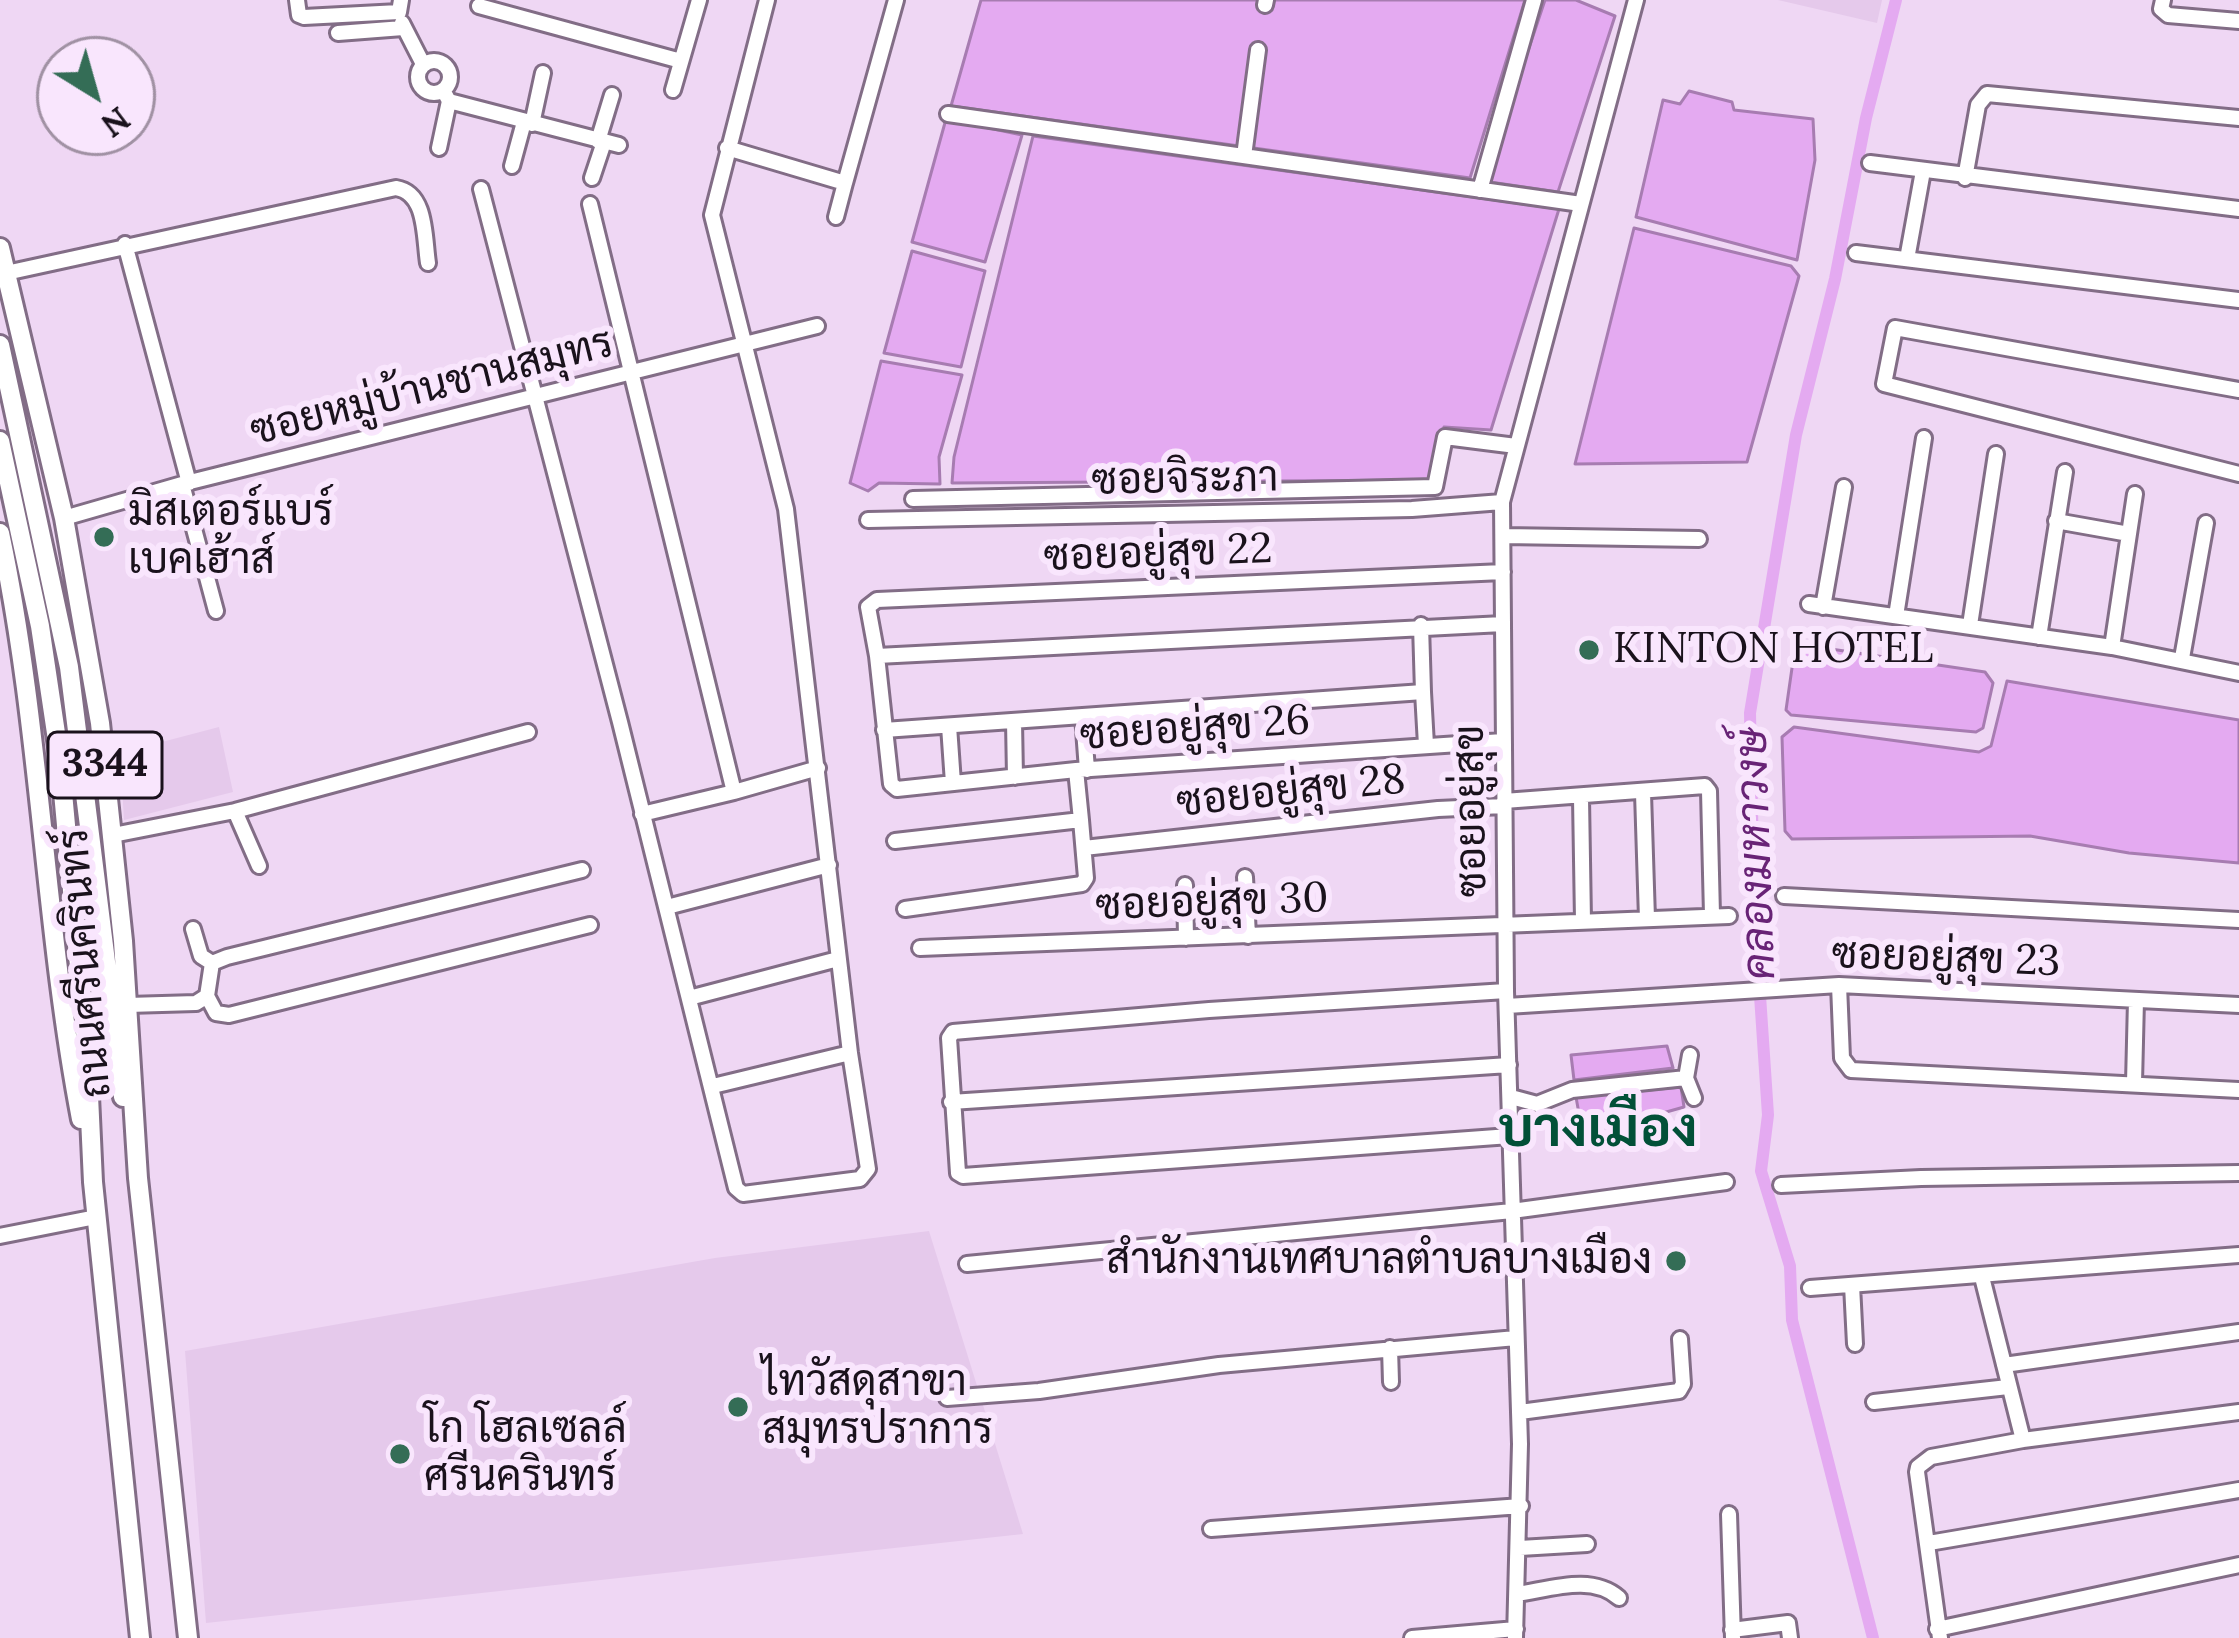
<!DOCTYPE html>
<html>
<head>
<meta charset="utf-8">
<style>
  body { margin:0 }
  #map { position:relative; width:2239px; height:1638px; overflow:hidden; background:#efd7f4; font-family:Lora,serif }
  canvas { display:block }
  .north { position:absolute; left:36px; top:36px; width:120px; height:120px; box-sizing:border-box; background:#f9e6fd; border:3px solid #a091a3; border-radius:50%; rotate:143deg; font-size:33px; font-weight:700; line-height:48px; text-align:center; color:#1a121c }
  .north::after { content:''; display:block; margin:auto; width:42px; height:54px; background:#346d56; clip-path:polygon(50% 0,100% 100%,50% 72%,0 100%) }
</style>
</head>
<body>
<div id="map">
<canvas width="2239" height="1638"></canvas>
<div class="north">N</div>
</div>
<script>
const ctx = document.querySelector('canvas').getContext('2d');
ctx.lineJoin = 'round';
function fillPath(path, color) {
  ctx.fillStyle = color;
  ctx.fill(path, 'evenodd');
}
function trace(path, color, width, dash) {
  ctx.strokeStyle = color;
  ctx.lineWidth = width;
  ctx.lineCap = dash ? 'butt' : 'round';
  ctx.setLineDash(dash || []);
  ctx.stroke(path);
}
function label(font, color, halo, rows, align = 'center') {
  ctx.font = font + ' Lora,Sarabun,serif';
  ctx.lineWidth = 12;
  ctx.setLineDash([]);
  ctx.textBaseline = 'middle';
  ctx.strokeStyle = halo;
  ctx.fillStyle = color;
  for (const [text, x, y, turn = 0] of rows) {
    ctx.save();
    ctx.translate(x, y);
    ctx.rotate((+turn || 0) * Math.PI / 180);
    ctx.textAlign = isNaN(turn) ? turn : align;
    if (halo) ctx.strokeText(text, 0, 0);
    ctx.fillText(text, 0, 0);
    ctx.restore();
  }
}
const built = new Path2D(`
  M1778 0H1882L1877 23Z
  M219 727 233 792 124 820 120 753Z
  M929 1231 1023 1534 206 1623 185 1351 715 1258Z`);
const water = new Path2D(`
  M981 0H1525L1470 178 951 106Z
  M1545 0H1576L1615 16 1558 192 1490 182 1487 174Z
  M1689 91 1732 102 1734 110 1813 119 1815 160 1797 260 1636 217 1663 100 1680 104Z
  M946 119 1022 135 985 262 912 242Z
  M1033 136 1559 209 1491 430 1444 427 1436 480 952 483 954 457Z
  M1634 228 1791 266 1799 276 1747 462 1575 464Z
  M912 251 985 271 961 367 884 353Z
  M881 361 962 375 939 457 940 484 879 483 868 491 850 483Z
  M1804 645 1985 672 1993 683 1983 728 1976 732 1791 715 1786 710 1794 654Z
  M2007 681 2239 720V863L2129 853 2030 836 1792 839 1785 831 1782 737 1794 727 1979 752 1991 746Z
  M1667 1046 1673 1068 1574 1080 1571 1055Z
  M1681 1087 1684 1107 1638 1120 1581 1125 1576 1097Z`);
const canal = new Path2D(`
  M1873 1638 1792 1320 1790 1266 1761 1171 1768 1115 1754 906 1750 713 1796 435 1835 279 1866 118 1896 0`);
const minor = new Path2D(`
  M297 0 299 15 304 17 399 12 401 0
  M2163 0 2161 9 2168 15 2239 21
  M1265 5 1266 0
  M479 6 681 61
  M402 23 423 64
  M338 33 403 28
  M418 77a16 16 0 1 1 32 0a16 16 0 1 1-32 0Z
  M443 90 449 101 619 145
  M673 90 699 0
  M948 114 1581 204
  M532 124 543 73
  M598 141 612 95
  M439 148 449 101
  M727 148 845 183 896 0
  M1244 156 1258 50
  M1870 163 2239 209
  M512 166 524 122
  M592 178 604 142
  M1965 178 1978 105 1987 94 2239 118
  M481 189 620 722 736 1188 743 1194 860 1179 868 1169 850 1053 786 509 712 215 767 0
  M1480 190 1534 0
  M590 204 734 792 818 768
  M836 217 845 183
  M125 244 189 483
  M1856 253 2239 300
  M1907 259 1923 171
  M6 273 396 188C427 193 424 237 428 263
  M2239 390 1895 328 1884 384 2239 474
  M182 484 216 611
  M913 499 1435 487 1445 437 1516 446
  M64 518 182 484 817 326
  M868 520 1412 509 1502 502
  M2056 521 2129 534
  M1503 536 1699 539
  M1503 572 877 600 868 607 877 656 891 784 897 789 1076 770 1503 741
  M1809 604 2112 647 2239 673
  M1823 607 1844 487
  M1896 616 1924 438
  M1421 625 1423 692
  M1970 625 1996 454
  M2039 637 2065 472
  M2112 647 2135 494
  M877 656 1503 624
  M2182 658 2206 523
  M1083 716 1087 770
  M1014 721 1015 777
  M949 726 953 783
  M884 730 1423 692 1426 745
  M1076 770 1081 820
  M1643 793 1647 919
  M1581 798 1583 921
  M1504 801 1705 786 1709 791 1712 915
  M235 811 259 866
  M642 814 734 792
  M113 835 235 811 528 732
  M895 841 1081 820 1086 878 1082 884 905 909
  M1084 848 1438 809 1504 806
  M1245 877 1248 936
  M1185 885 1186 938
  M1784 896 2239 920
  M667 907 829 865
  M193 929 201 956 212 963
  M920 948 1729 916
  M1839 985 1842 1058 1851 1070 2239 1090
  M1506 991 1209 1010 953 1032 949 1038 958 1173 963 1176 1510 1136
  M207 996 216 1013 229 1015 590 925
  M689 998 838 959
  M128 1005 196 1003 207 996 212 963 227 957 582 870
  M1507 1006 1839 985 2239 1005
  M1690 1055 1686 1078 1694 1098
  M2134 1083 2136 1000
  M713 1086 850 1053
  M1511 1097 1537 1104 1572 1090 1686 1078
  M951 1102 1509 1065
  M1781 1185 1921 1178 2239 1173
  M0 1236 96 1217
  M967 1264 1512 1211 1726 1182
  M1982 1277 2023 1440
  M1852 1285 1855 1344
  M1810 1288 2239 1255
  M1390 1348 1391 1382
  M2004 1365 2239 1332
  M947 1398 1039 1391 1219 1365 1516 1338
  M1874 1402 2008 1387
  M1520 1412 1679 1391 1683 1384 1680 1339
  M1729 1514 1733 1638
  M1211 1529 1521 1506
  M1929 1543 2239 1490
  M1520 1548 1587 1544
  M1517 1594C1551 1589 1592 1574 1619 1598
  M1937 1629 2239 1565
  M1732 1630 1788 1623 1790 1638
  M1412 1638 1516 1629
  M1515 1638 1520 1444 1506 991 1502 502 1636 0
  M1940 1638 1917 1472 1918 1467 1931 1457 2023 1440 2239 1412`);
const major = new Path2D(`
  M0 248 64 518 100 723 123 941 138 1178 188 1638
  M0 345 69 667 123 1097
  M0 441 40 626 60 760 87 1053 93 1182 140 1638
  M0 533C41 727 44 925 81 1119`);
const markers = [
  [104,537,12,"#346d56"],
  [1589,650,12,"#346d56"],
  [1676,1261,12,"#346d56"],
  [738,1407,12,"#346d56"],
  [400,1454,12,"#346d56"]
];
const shields = [
  [105,765,114]
];
const shieldNames = [
  ["3344",105,765]
];
const streetNames = [
  ["ซอยหมู่บ้านชานสมุทร",432,388,-14],
  ["ซอยจิระภา",1185,480,-1],
  ["ซอยอยู่สุข 22",1158,554,-2],
  ["ซอยอยู่สุข 26",1195,729,-4],
  ["ซอยอยู่สุข 28",1291,792,-6],
  ["ซอยอยู่สุข",1472,811,-91],
  ["ซอยอยู่สุข 30",1212,903,-2],
  ["ซอยอยู่สุข 23",1946,959,2],
  ["ถนนศรีนครินทร์",86,963,-95]
];
const poiNames = [
  ["มิสเตอร์แบร์",128,513],
  ["เบคเฮ้าส์",128,561],
  ["KINTON HOTEL",1613,650],
  ["สำนักงานเทศบาลตำบลบางเมือง",1652,1261,"right"],
  ["ไทวัสดุสาขา",762,1383],
  ["สมุทรปราการ",762,1431],
  ["โก โฮลเซลล์",424,1430],
  ["ศรีนครินทร์",424,1478]
];
const waterNames = [
  ["คลองมหาวงษ์",1757,854,-92]
];
const districtNames = [
  ["บางเมือง",1598,1131]
];
fillPath(built, '#e5c9eb');
fillPath(water, '#e4aaf1');
trace(water, '#a77cb1', 3);
trace(canal, '#e4aaf1', 12);
trace(minor, '#826d86', 20);
trace(major, '#826d86', 24);
trace(minor, '#fff', 14);
trace(major, '#fff', 18);
for (const [x, y, r, color] of markers) {
  const dot = new Path2D();
  dot.arc(x, y, r, 0, 2 * Math.PI);
  ctx.fillStyle = color;
  ctx.fill(dot);
  trace(dot, '#f9e6fd', 4.5);
}
for (const [x, y, w] of shields) {
  const box = new Path2D();
  box.roundRect(x - w / 2, y - 33, w, 66, 9);
  ctx.fillStyle = '#f9e6fd';
  ctx.fill(box);
  trace(box, '#1a121c', 3);
}
label('bold 39px', '#1a121c', null, shieldNames);
label('42px', '#1a121c', '#f9e6fd', streetNames);
label('42px', '#1a121c', '#f9e6fd', poiNames, 'left');
label('italic 45px', '#682376', '#f9e6fd', waterNames);
label('bold 54px', '#025038', '#f9e6fd', districtNames);
</script>
</body>
</html>
